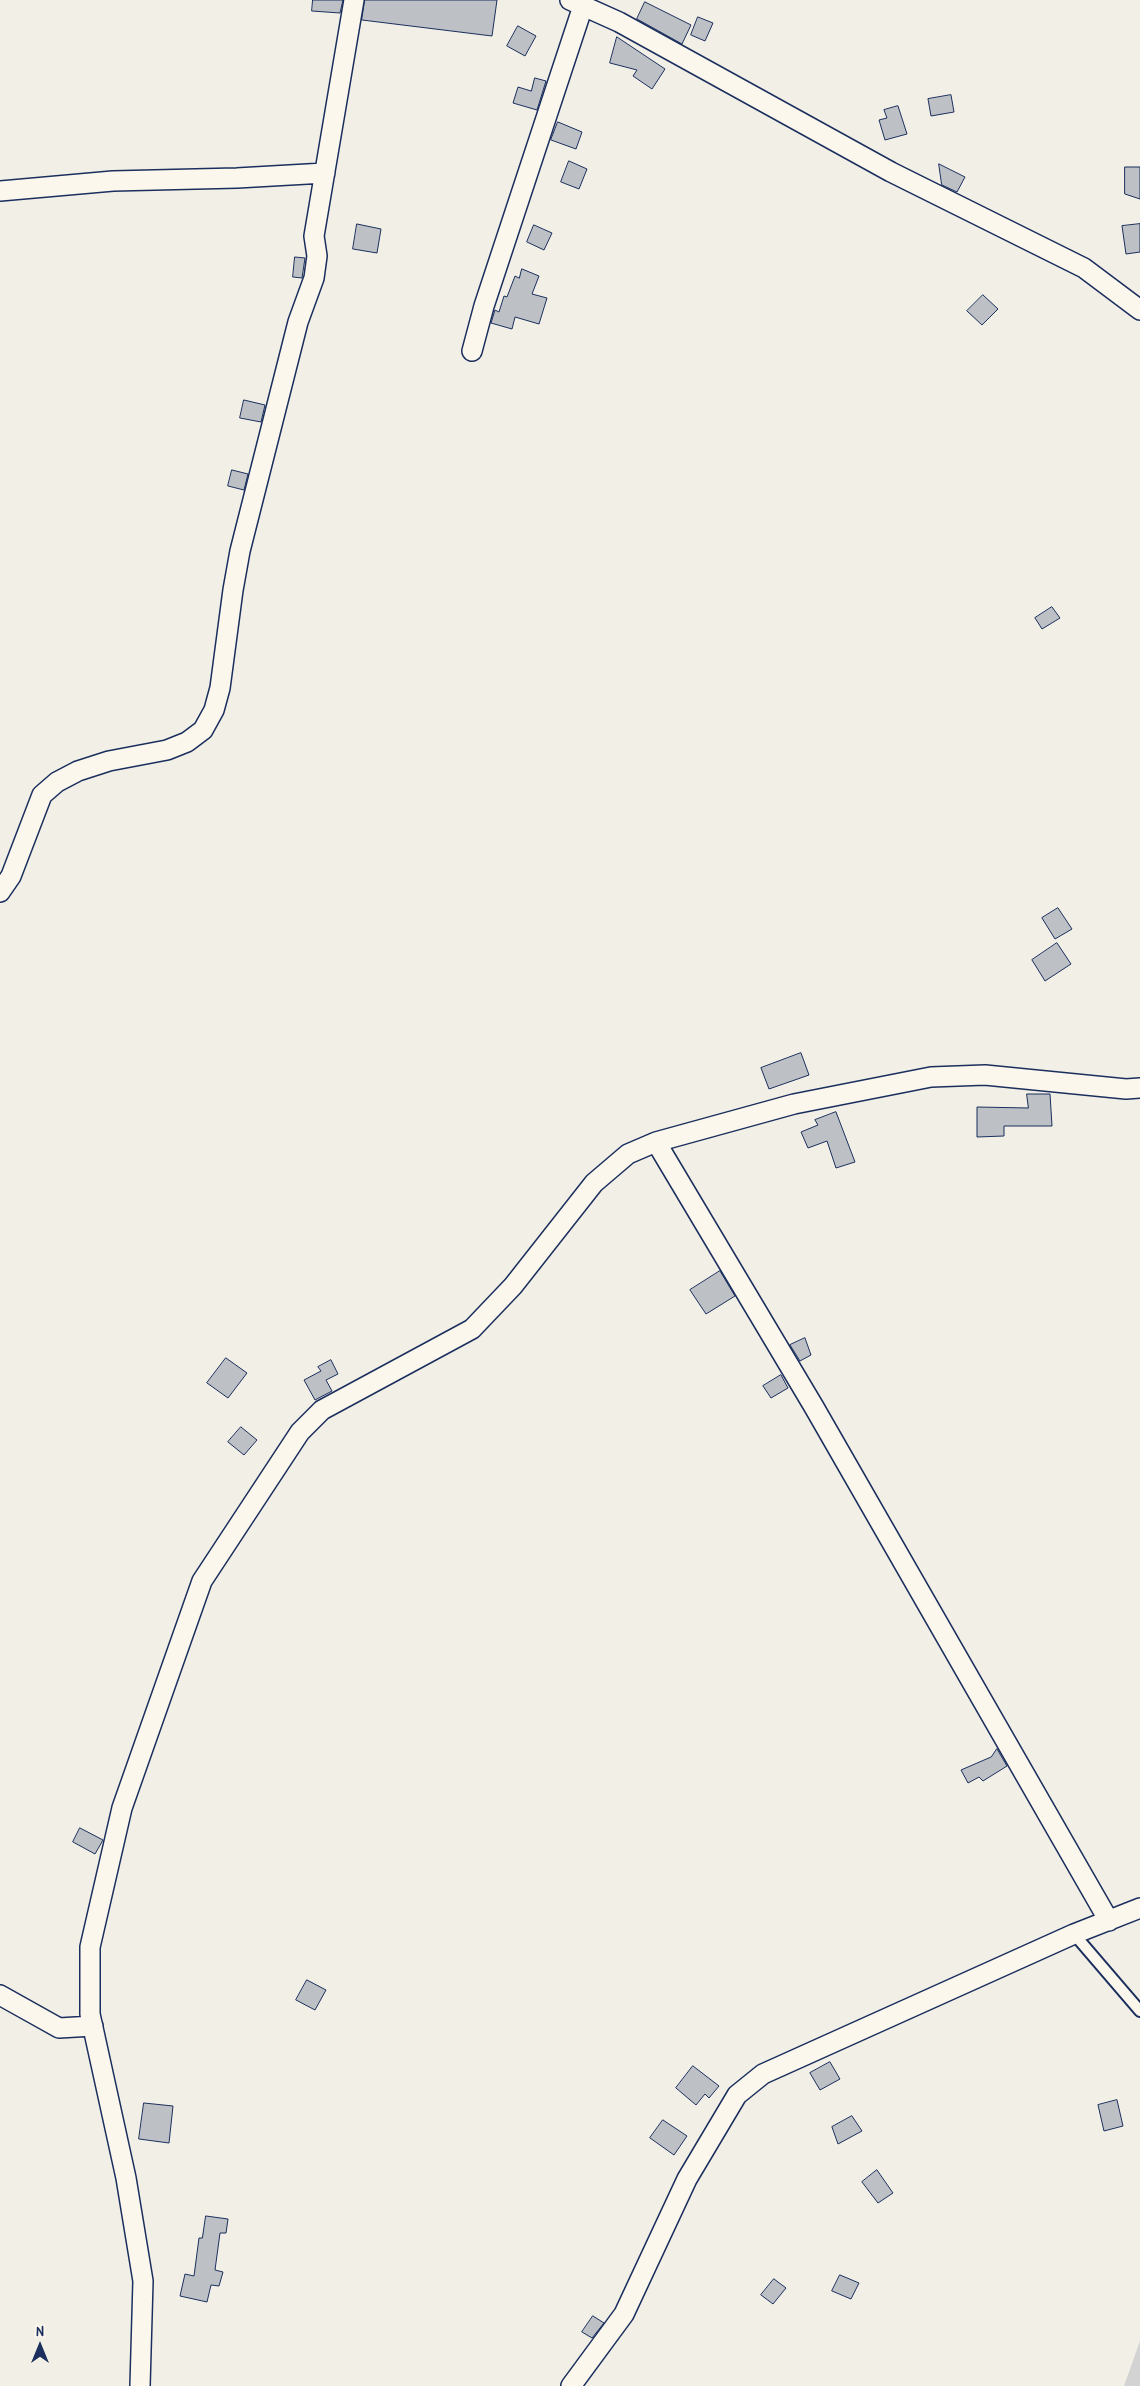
<!DOCTYPE html>
<html>
<head>
<meta charset="utf-8">
<style>
  body { margin:0 }
  #map { position:relative; width:1140px; height:2386px; overflow:hidden; background:#f2efe6; font-family:"Patrick Hand",sans-serif }
  canvas { display:block }
  .north { position:absolute; left:15px; top:2321px; width:50px; height:50px; -webkit-text-stroke:4px #fbf7ec; paint-order:stroke; rotate:0deg; font-size:14px; font-weight:700; line-height:20px; text-align:center; color:#1b2f5e }
  .north::after { content:''; display:block; margin:auto; width:18px; height:22px; background:#1b2f5e; clip-path:polygon(50% 0,100% 100%,50% 72%,0 100%) }
</style>
</head>
<body>
<div id="map">
<canvas width="1140" height="2386"></canvas>
<div class="north">N</div>
</div>
<script>
const ctx = document.querySelector('canvas').getContext('2d');
ctx.lineJoin = 'round';
function fillPath(path, color) {
  ctx.fillStyle = color;
  ctx.fill(path, 'evenodd');
}
function trace(path, color, width, dash) {
  ctx.strokeStyle = color;
  ctx.lineWidth = width;
  ctx.lineCap = dash ? 'butt' : 'round';
  ctx.setLineDash(dash || []);
  ctx.stroke(path);
}
const green = new Path2D(`
  M1140 2341V2386H1124Z`);
const building = new Path2D(`
  M313 0H343L340 13 312 11Z
  M365 0H497L492 36 362 20Z
  M645 2 691 25 682 44 637 19Z
  M698 17 713 23 705 41 691 35Z
  M518 26 536 36 525 56 507 46Z
  M617 37 665 69 652 89 633 76 637 70 610 63Z
  M535 78 546 81 537 110 513 103 518 87 531 91Z
  M951 95 954 112 931 116 928 99Z
  M898 106 907 134 885 140 879 120 887 118 884 110Z
  M558 122 582 132 576 149 551 140Z
  M569 161 587 169 579 189 561 182Z
  M939 164 965 177 957 192 942 185Z
  M1125 167H1140V199L1125 194Z
  M357 224 381 229 377 253 353 249Z
  M1140 224V252L1126 254 1122 226Z
  M534 225 552 233 544 250 527 242Z
  M295 257 305 258 302 278 293 277Z
  M522 269 539 276 532 294 547 298 539 324 515 317 512 329 491 323 495 310 499 312 504 296 507 297 515 276 519 278Z
  M983 295 998 309 982 325 967 311Z
  M244 400 265 405 261 422 240 418Z
  M232 470 248 474 244 490 228 486Z
  M1052 607 1060 618 1042 629 1035 618Z
  M1058 908 1072 929 1055 939 1042 918Z
  M1057 943 1071 964 1045 981 1032 960Z
  M801 1053 809 1075 769 1089 761 1068Z
  M1027 1094H1050L1052 1126H1004V1136L977 1137V1107L1028 1108Z
  M836 1112 855 1162 836 1168 827 1141 808 1148 801 1132 818 1125 815 1120Z
  M720 1271 735 1296 706 1314 690 1290Z
  M805 1338 811 1355 800 1361 790 1345Z
  M226 1358 247 1373 228 1398 207 1383Z
  M331 1360 338 1374 326 1380 332 1391 315 1400 304 1380 321 1371 318 1367Z
  M781 1375 788 1388 771 1398 763 1386Z
  M241 1427 257 1440 244 1455 228 1442Z
  M997 1749 1007 1766 983 1781 979 1777 968 1783 961 1770 991 1757Z
  M80 1828 103 1840 95 1854 73 1842Z
  M307 1980 326 1990 315 2010 296 2000Z
  M830 2062 840 2079 820 2090 810 2073Z
  M693 2066 719 2086 709 2098 705 2094 696 2105 676 2088Z
  M1117 2100 1123 2126 1104 2131 1098 2105Z
  M144 2103 173 2106 169 2143 139 2139Z
  M852 2116 862 2131 838 2144 832 2127Z
  M663 2120 687 2136 674 2155 650 2138Z
  M877 2170 893 2193 878 2203 862 2182Z
  M206 2216 228 2219 226 2233H220L215 2270 223 2272 219 2286 211 2285 207 2302 180 2296 185 2274 194 2276 199 2238H202Z
  M840 2275 859 2283 851 2299 832 2291Z
  M774 2279 786 2288 773 2304 761 2295Z
  M593 2316 604 2323 592 2338 582 2332Z`);
const lane = new Path2D(`
  M1074 1934 1140 2011`);
const street = new Path2D(`
  M570 0 619 22 891 172 1084 268 1140 310
  M0 191 113 181 237 178 325 173
  M472 351 484 306 583 6
  M0 892 11 876 42 795 57 782 78 771 109 761 167 750 187 742 203 730 214 710 220 688 233 590 240 551 298 322 314 278 317 256 314 236 354 0
  M656 1142 814 1407 1109 1921
  M0 1995 59 2028 93 2026
  M140 2386 143 2281 126 2178 90 2014V1947L122 1808 202 1581 300 1432 322 1410 472 1329 513 1286 594 1183 628 1154 656 1142 794 1104 931 1077 985 1075 1126 1089 1140 1088
  M571 2386 624 2314 687 2179 737 2095 763 2074 1074 1934 1140 1908`);
fillPath(green, '#d2d3d2');
fillPath(building, '#bdc0c4');
trace(building, '#1b2f5e', 1);
trace(lane, '#1b2f5e', 14);
trace(street, '#1b2f5e', 22);
trace(lane, '#fbf7ec', 10);
trace(street, '#fbf7ec', 19);
</script>
</body>
</html>
